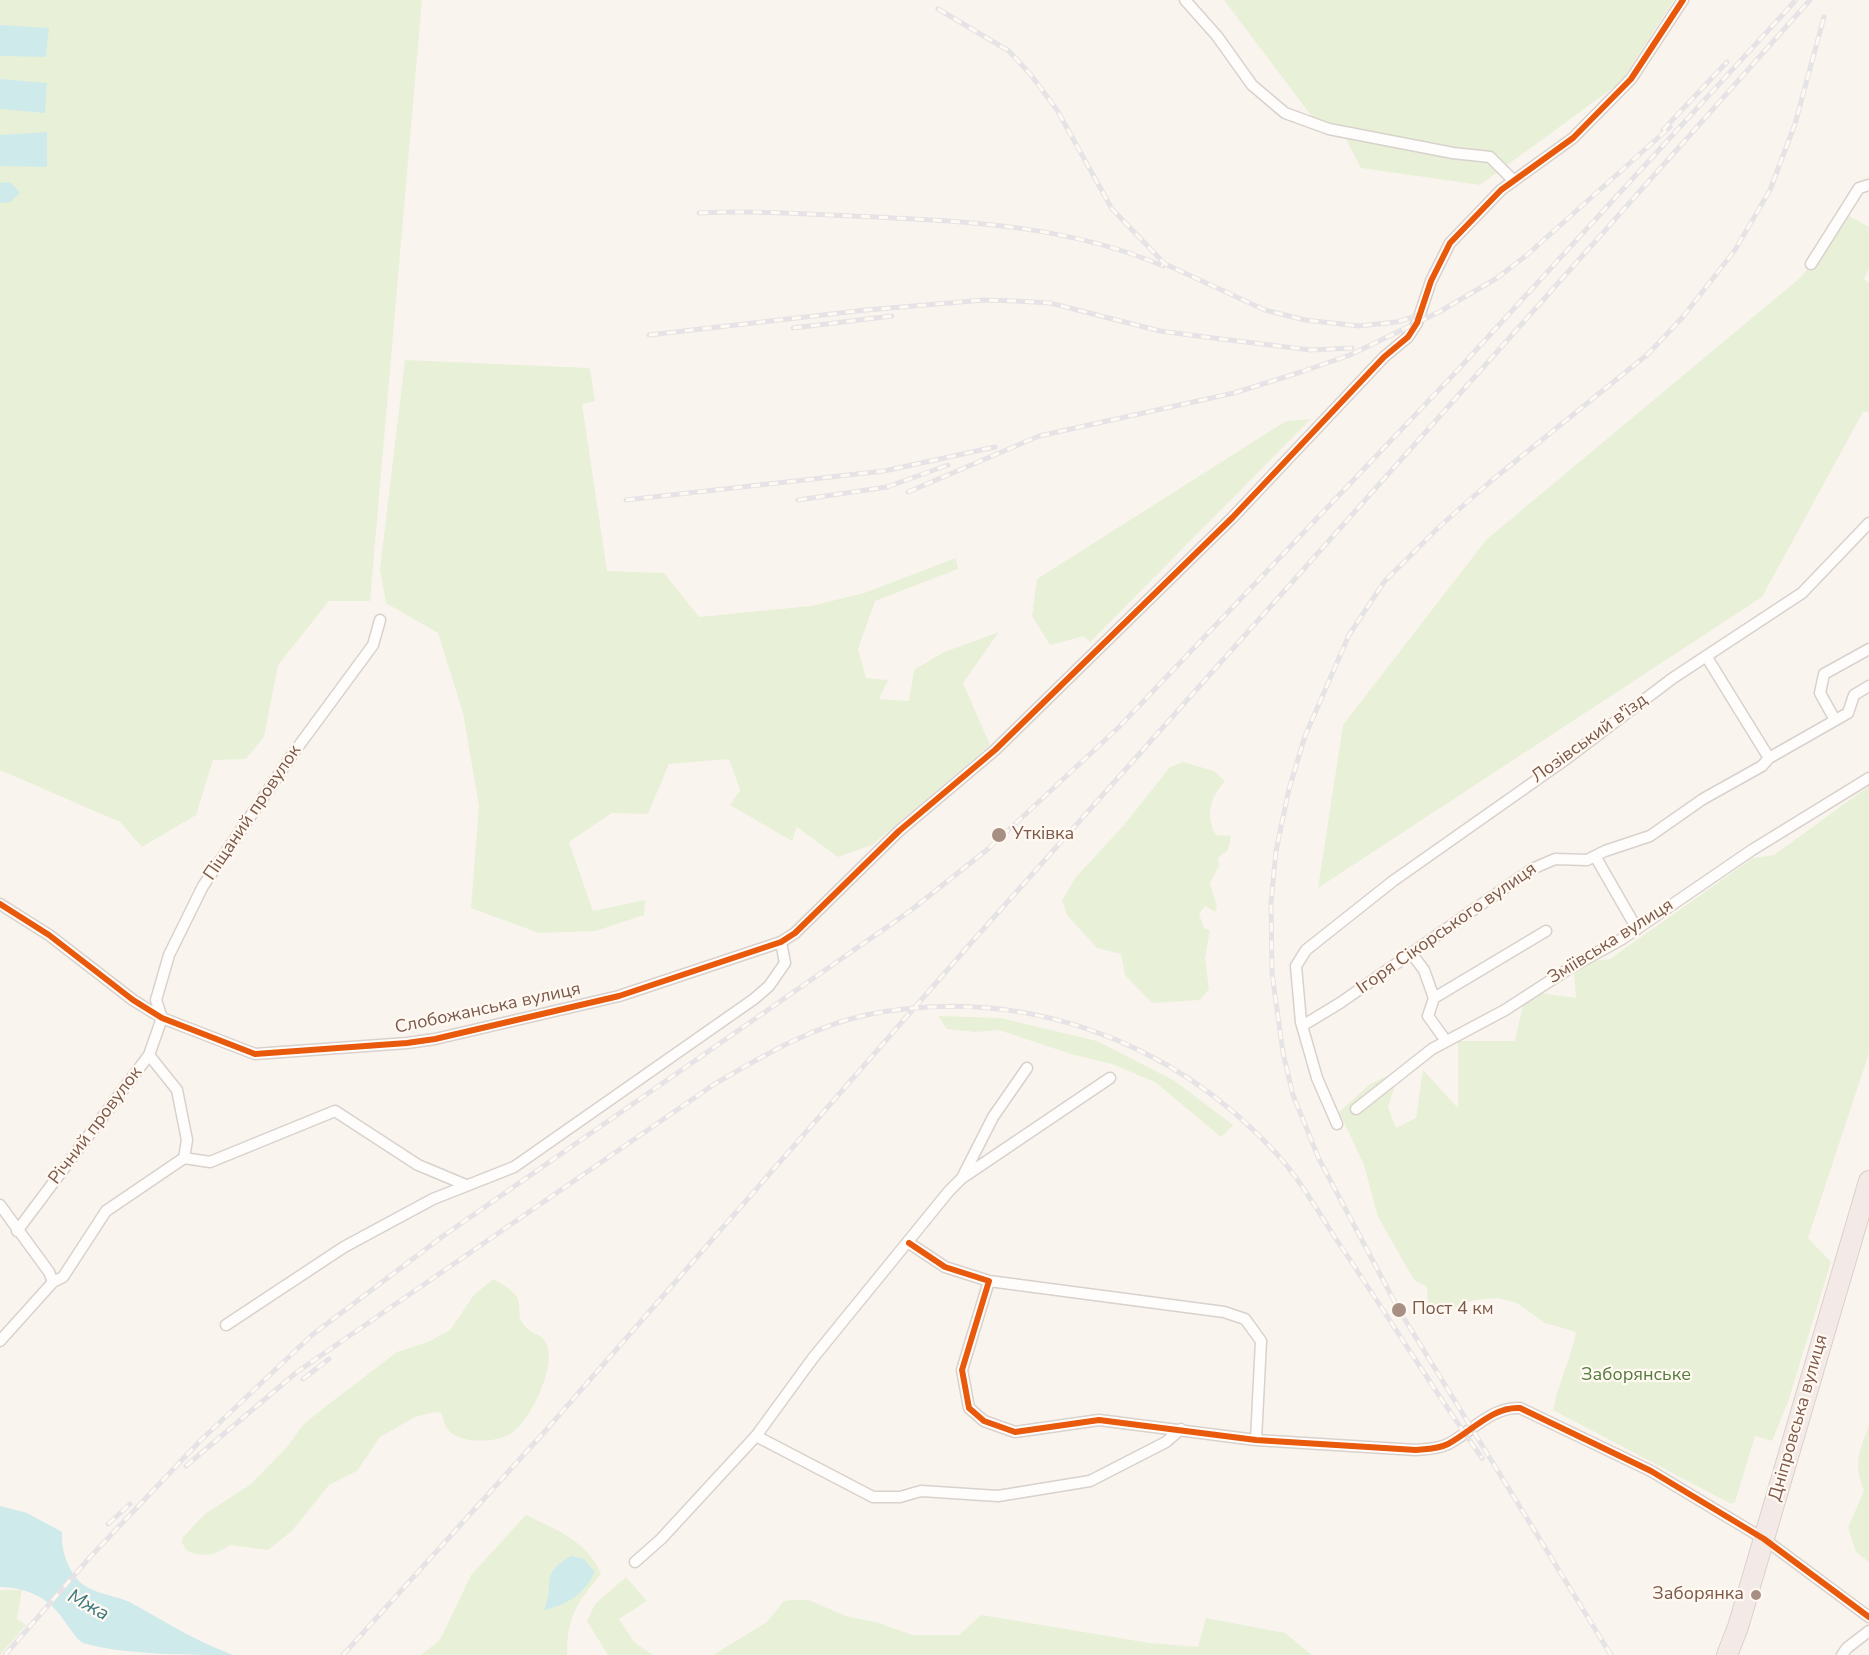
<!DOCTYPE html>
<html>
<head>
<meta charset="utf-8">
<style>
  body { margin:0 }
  canvas { display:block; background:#faf4ee }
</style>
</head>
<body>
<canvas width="1869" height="1655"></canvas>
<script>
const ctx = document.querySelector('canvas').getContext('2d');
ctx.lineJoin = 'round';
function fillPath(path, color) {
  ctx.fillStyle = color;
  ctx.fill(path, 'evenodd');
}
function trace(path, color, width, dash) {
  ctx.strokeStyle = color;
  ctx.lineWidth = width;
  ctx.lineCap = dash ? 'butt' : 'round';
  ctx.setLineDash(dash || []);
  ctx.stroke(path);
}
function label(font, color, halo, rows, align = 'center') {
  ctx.font = font + ' "Nunito Sans",sans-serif';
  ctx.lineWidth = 4.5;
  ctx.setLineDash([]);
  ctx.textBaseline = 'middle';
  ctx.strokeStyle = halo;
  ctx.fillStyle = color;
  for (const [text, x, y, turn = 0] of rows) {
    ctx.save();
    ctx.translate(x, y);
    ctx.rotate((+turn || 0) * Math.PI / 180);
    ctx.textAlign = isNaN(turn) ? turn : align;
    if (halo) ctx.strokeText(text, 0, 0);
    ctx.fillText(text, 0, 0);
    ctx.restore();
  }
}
const green = new Path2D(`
  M0 0H422L370 601H329L278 665 264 737 246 759 213 760 196 815 142 847 120 822 0 770Z
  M1224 0H1674L1621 82 1480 185 1361 168 1343 134 1322 130Z
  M1849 216 1869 227V269L1864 279 1869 283V412H1863L1762 597 1318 888 1343 725 1486 540 1801 277Z
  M405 360 590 368 595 401 582 404 607 571 664 573 699 617 811 606 864 593 956 558 958 569 875 601 858 649 866 678 888 680 879 699 909 701 914 670 944 652 999 632 963 683 990 745 872 845 838 857 797 827 792 841 730 805 740 790 729 759 669 764 648 814 612 813 569 842 593 911 645 900 644 915 596 931 539 933 471 908 479 806 463 713 438 633 386 603 380 569Z
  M1311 419 1090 642 1084 636 1050 645 1032 616 1037 579 1286 421Z
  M1183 762 1214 771 1225 781C1210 798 1205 815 1216 835L1231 836 1228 850 1218 858 1219 866 1210 883 1217 907 1215 912 1205 906 1199 914 1204 928 1210 930 1205 958 1209 989 1200 1000 1152 1003 1125 975 1121 954 1097 948 1067 915 1062 900 1076 877 1124 825 1170 767Z
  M1869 786V1053L1808 1238 1831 1262 1788 1402 1772 1441 1755 1436 1735 1502 1731 1504 1553 1410C1558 1383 1571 1359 1576 1332L1545 1323 1517 1303 1498 1298 1474 1300 1434 1315 1428 1304 1427 1287 1414 1280 1378 1217 1364 1165 1339 1112 1370 1084 1400 1070 1388 1107 1396 1128 1416 1118 1423 1070 1458 1108V1041H1515L1526 991 1576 998 1573 963 1610 959 1753 858 1774 855Z
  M938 1016 1000 1018 1097 1041 1175 1081 1233 1125 1221 1137 1155 1082 1112 1064 1071 1054 999 1030 975 1032 947 1029Z
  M493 1279C502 1284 517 1291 519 1303 520 1311 518 1318 524 1325 530 1334 543 1333 547 1345 556 1367 531 1419 513 1432 500 1443 460 1445 448 1430 445 1426 443 1418 441 1413L435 1412 415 1417 380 1437 357 1471 329 1485 292 1531 268 1550 230 1545C216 1555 203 1558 187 1551L182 1543 183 1537 206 1513 250 1485 287 1447 302 1426 321 1410 397 1352 428 1342 450 1330 474 1295Z
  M1869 1425V1562L1856 1552 1848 1528 1864 1490C1852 1463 1860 1451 1869 1425Z
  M526 1515C557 1530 587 1541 601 1574 577 1603 567 1616 567 1655H421L440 1640 471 1575Z
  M626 1577 647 1601 619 1619 634 1642 653 1655H608L587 1621 595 1604Z
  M0 1590H22L17 1619 26 1625 0 1655Z
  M792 1600H808L849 1617 876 1622 912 1635H959L981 1615 1149 1643 1198 1647 1206 1618 1285 1633 1312 1655H713L767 1622 784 1601Z`);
const water = new Path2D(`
  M0 25 49 28 46 57 0 56Z
  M0 79 47 83 45 113 0 109Z
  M47 132V167L0 166V135Z
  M10 182 20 193 10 202 0 203V183Z
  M0 1506 27 1513 62 1532C61 1549 66 1565 77 1579 92 1596 118 1594 135 1605 167 1623 198 1642 233 1655 188 1655 123 1655 83 1643 76 1639 70 1628 65 1622 50 1598 29 1588 0 1587Z
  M571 1556 584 1559 595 1572C585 1593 568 1605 544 1610 556 1584 538 1575 571 1556Z`);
const street = new Path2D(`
  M1185 0 1217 36 1252 85 1285 113 1329 129 1453 153 1490 157 1513 180
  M1811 264 1859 188 1869 185
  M1706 656 1769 758
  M1835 720 1820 693 1824 674 1869 649
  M1595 856 1637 929
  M0 904 49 935 133 1000 162 1018 255 1054 407 1043 435 1039 619 996 781 942 795 933 899 831 995 750 1232 518 1384 357 1408 337 1417 323 1431 281 1450 243 1501 190 1573 138 1631 79 1683 0
  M1411 953 1424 970 1434 998 1428 1016 1446 1041
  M1434 998 1546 931
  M1302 1026 1340 1003 1532 869 1555 859 1587 860 1605 851 1650 836 1703 799 1762 766 1769 758 1848 713 1854 695 1869 686
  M149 1055 162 1018 156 1000 169 955 203 886 292 755 373 645 380 620
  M1356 1109 1432 1049 1505 1010 1573 966 1622 939 1752 850 1869 778
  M1337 1124 1317 1078 1301 1022 1296 966 1306 950 1393 881 1562 762 1673 678 1802 593 1869 523
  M963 1176 993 1117 1027 1068
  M0 1205 49 1272 53 1282
  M17 1231 149 1055 177 1090 187 1140 184 1158
  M909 1243 945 1267 989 1281 962 1370 969 1408 984 1421 1015 1432 1099 1420 1256 1440 1416 1450C1427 1449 1438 1449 1448 1444 1471 1432 1493 1406 1520 1408L1651 1471 1764 1539 1869 1617
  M989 1281 1224 1312 1245 1319 1261 1341 1256 1440
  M226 1325 344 1247 433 1199 514 1167 754 999 769 986 785 963 781 942
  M0 1341 53 1282 63 1277 106 1211 184 1158 210 1162 335 1111 418 1165 466 1185
  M756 1436 873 1497H900L921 1491 998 1496 1090 1481 1166 1442 1181 1429
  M635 1562 661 1539 756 1436 813 1358 949 1191 962 1178 1110 1078
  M1842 1655 1847 1648 1869 1631`);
const highway = new Path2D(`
  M1727 1655 1738 1627 1869 1181`);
const rail = new Path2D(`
  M938 9 1009 51 1031 75 1057 110 1112 209 1165 264 1265 310 1305 320 1359 326 1396 322 1417 316
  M1663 130 1727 62
  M699 213C751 210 802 214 854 216 959 221 1065 224 1163 266
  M793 328 892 316
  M649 335 866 310 984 300 1017 301 1050 303 1160 331 1213 338 1311 350 1352 348
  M908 492 1039 436 1234 393 1301 372 1350 355 1439 312 1497 278 1527 255 1670 127
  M626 500 884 471 995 447
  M798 500 887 487 948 465
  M303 1379 329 1359
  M186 1466 297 1372 713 1085C761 1057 811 1027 866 1015 1020 984 1171 1039 1276 1153 1299 1178 1317 1210 1336 1239 1385 1311 1431 1387 1482 1458
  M108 1524 130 1504
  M5 1655 91 1556 200 1441 312 1335 443 1236 910 911 988 849 1118 728 1455 373 1796 0
  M343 1655 547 1429 963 952 1810 0
  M1611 1655 1399 1310 1319 1159 1293 1095 1283 1053 1272 973 1271 903 1276 851 1289 789 1305 736 1349 635 1384 582 1439 527 1491 481 1648 354 1682 318 1735 250 1770 190 1795 124 1824 17`);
const cycleway = new Path2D(`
  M0 904 49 935 133 1000 162 1018 255 1054 407 1043 435 1039 619 996 781 942 795 933 899 831 995 750 1232 518 1384 357 1408 337 1417 323 1431 281 1450 243 1501 190 1573 138 1631 79 1683 0
  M909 1243 945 1267 989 1281 962 1370 969 1408 984 1421 1015 1432 1099 1420 1256 1440 1416 1450C1427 1449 1438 1449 1448 1444 1471 1432 1493 1406 1520 1408L1651 1471 1764 1539 1869 1617`);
const markers = [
  [999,835,8,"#a88f83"],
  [1399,1310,8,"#a88f83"],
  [1756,1595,6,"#a88f83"]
];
const streetNames = [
  ["Лозівський в'їзд",1590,739,-36],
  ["Піщаний провулок",253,813,-56],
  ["Ігоря Сікорського вулиця",1447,929,-35],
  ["Зміївська вулиця",1611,942,-32],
  ["Слобожанська вулиця",488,1009,-12],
  ["Річний провулок",96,1126,-53],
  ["Дніпровська вулиця",1799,1418,-74]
];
const poiNames = [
  ["Уткiвка",1012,835],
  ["Пост 4 км",1412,1310],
  ["Заборянка",1744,1595,"right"]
];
const parkNames = [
  ["Заборянське",1636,1376]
];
const waterNames = [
  ["Мжа",88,1606,29]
];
fillPath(green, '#e8f1d8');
fillPath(water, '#cfeaeb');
trace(street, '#d9d1cc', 13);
trace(highway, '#dbd0ca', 22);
trace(street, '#fefdfc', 10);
trace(highway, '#f3e9e6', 20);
trace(rail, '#e6e3e6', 5);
trace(rail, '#fff9f2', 3, [9]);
trace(cycleway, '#e8590c', 6);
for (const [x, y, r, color] of markers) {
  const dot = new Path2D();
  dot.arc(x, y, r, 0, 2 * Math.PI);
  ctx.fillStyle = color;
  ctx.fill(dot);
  trace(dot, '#fff9f2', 2);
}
label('18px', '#7c594a', '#fff9f2', streetNames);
label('18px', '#7c594a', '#fff9f2', poiNames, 'left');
label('18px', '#547c3e', '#fff9f2', parkNames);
label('italic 20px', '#3c7a82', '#fff9f2', waterNames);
</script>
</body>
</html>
